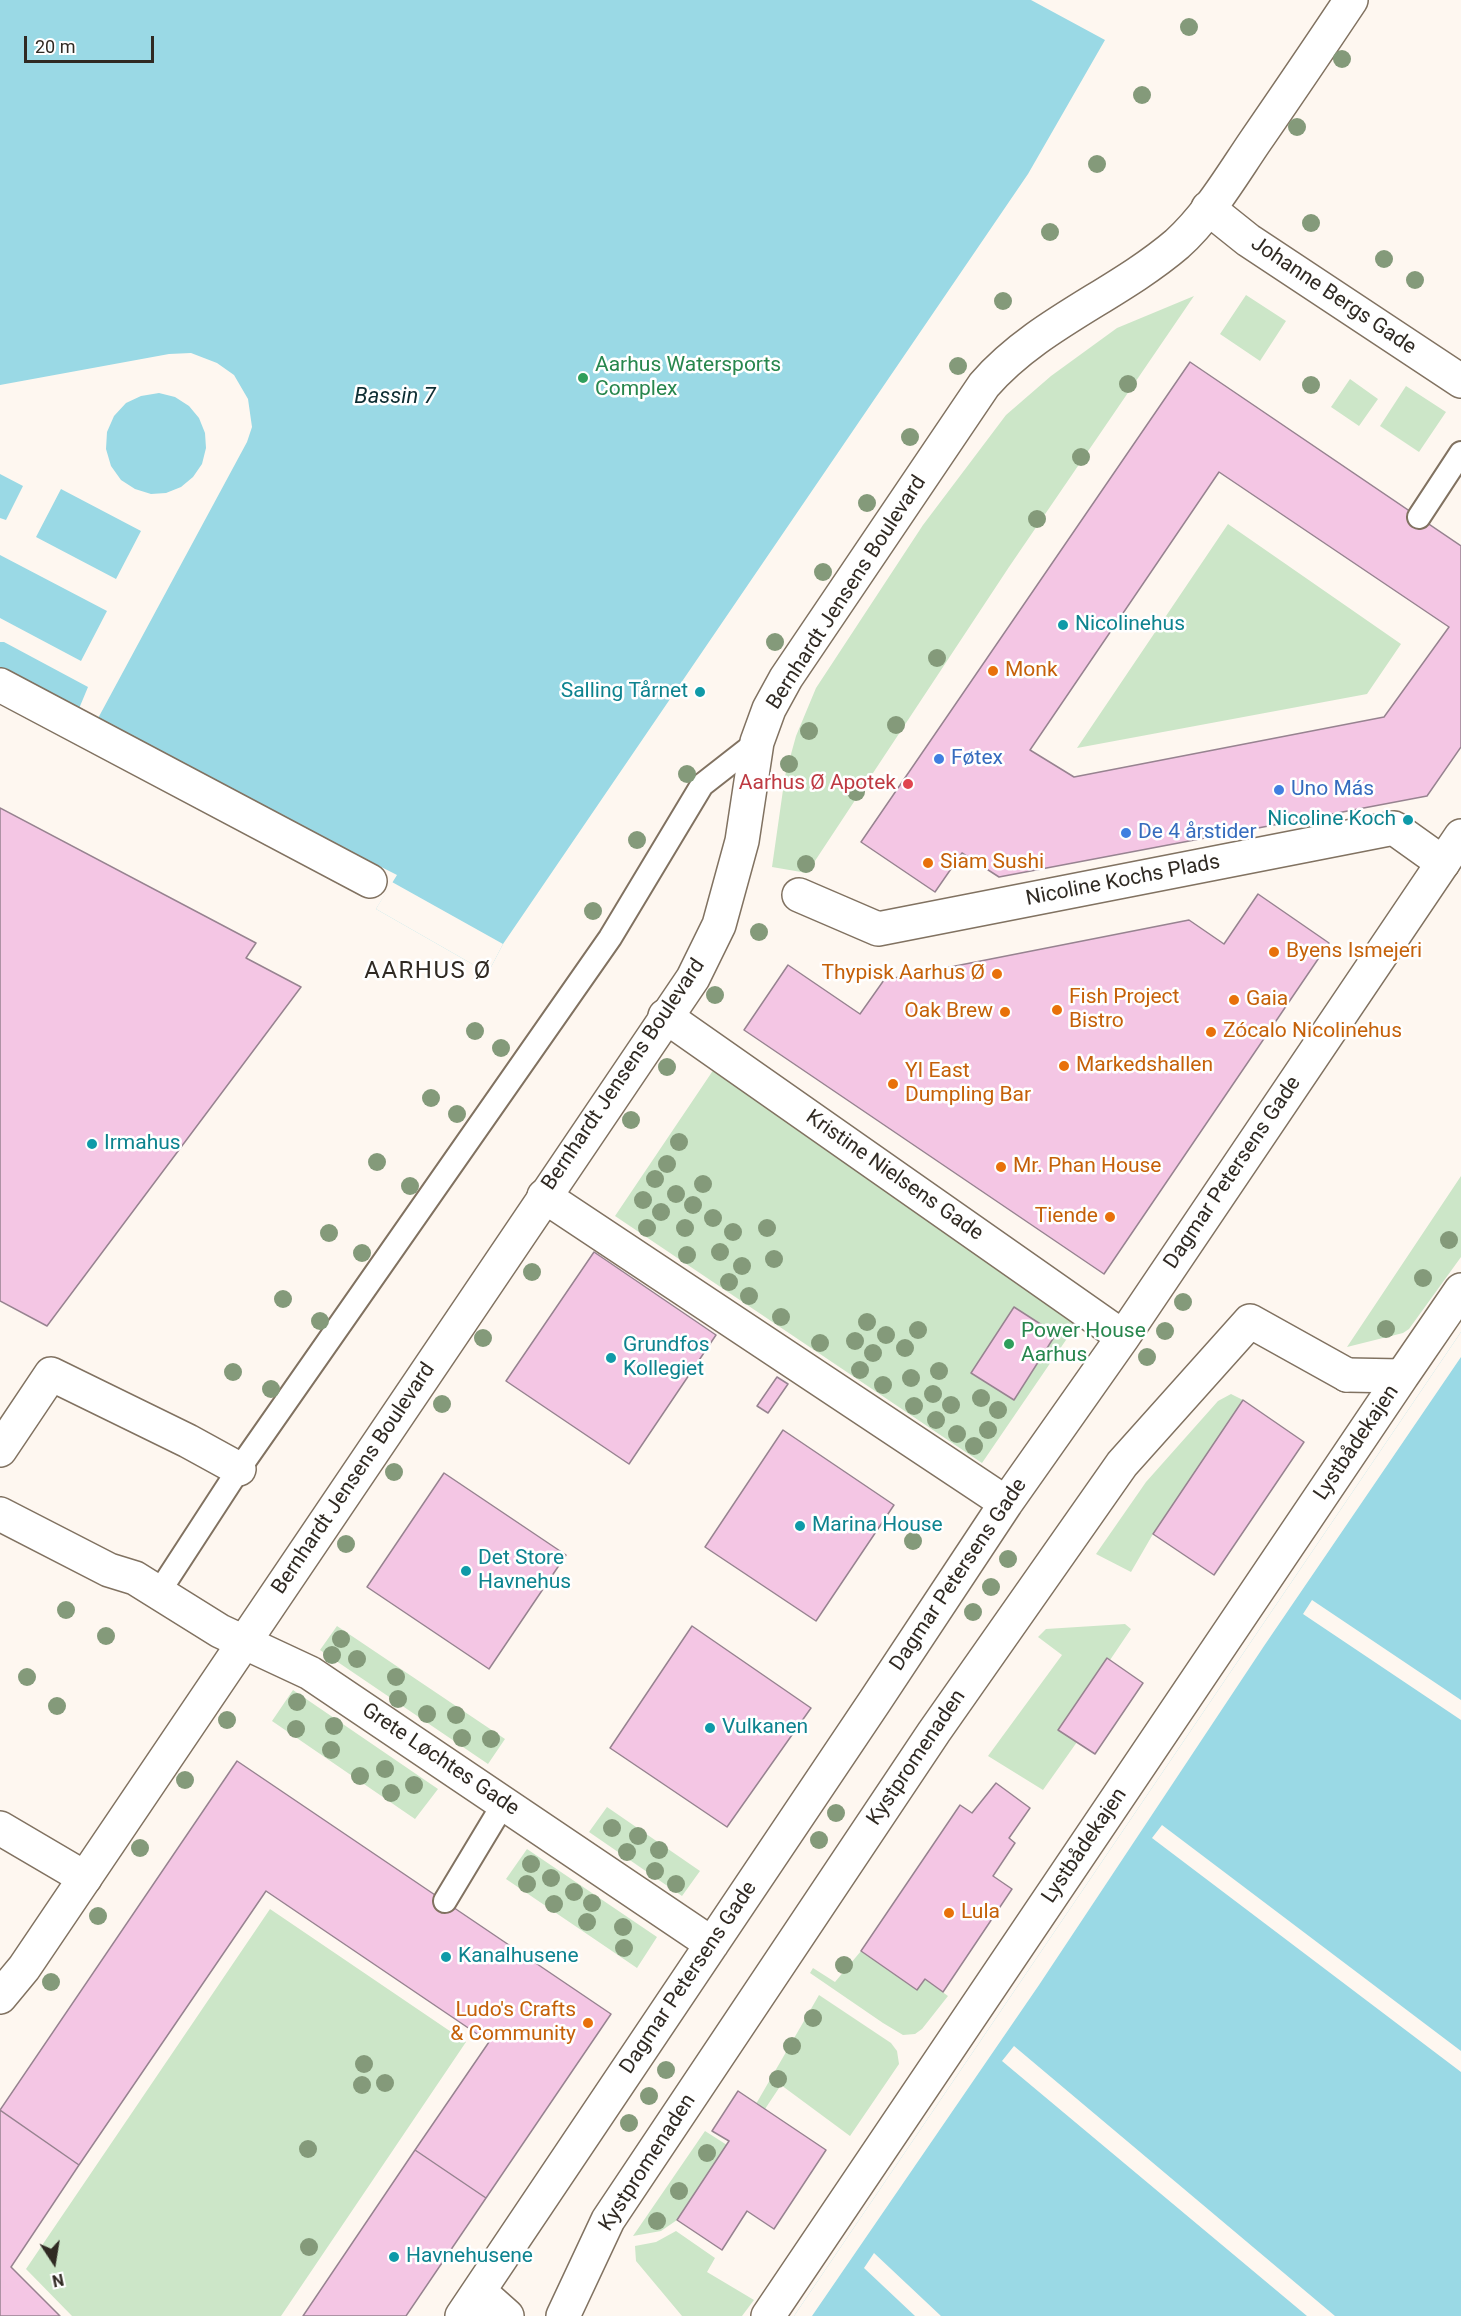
<!DOCTYPE html>
<html>
<head>
<meta charset="utf-8">
<style>
  body { margin:0 }
  #map { position:relative; width:1461px; height:2316px; overflow:hidden; background:#fef7f0; font-family:Roboto,sans-serif }
  canvas { display:block }
  .north { position:absolute; left:24px; top:2232px; width:60px; height:60px; -webkit-text-stroke:4px #fff; paint-order:stroke; rotate:168deg; font-size:16px; font-weight:700; line-height:24px; text-align:center; color:#302a23 }
  .north::after { content:''; display:block; margin:auto; width:21px; height:27px; background:#302a23; clip-path:polygon(50% 0,100% 100%,50% 72%,0 100%) }
  .scale { position:absolute; left:24px; top:36px; width:130px; height:27px; box-sizing:border-box; border:3px solid #302a23; border-top:0; padding-left:8px; font-size:18px; line-height:21px; white-space:nowrap; color:#302a23; -webkit-text-stroke:4px #fff; paint-order:stroke }
</style>
</head>
<body>
<div id="map">
<canvas width="1461" height="2316"></canvas>
<div class="north">N</div>
<div class="scale">20 m</div>
</div>
<script>
const ctx = document.querySelector('canvas').getContext('2d');
ctx.lineJoin = 'round';
function fillPath(path, color) {
  ctx.fillStyle = color;
  ctx.fill(path, 'evenodd');
}
function trace(path, color, width, dash) {
  ctx.strokeStyle = color;
  ctx.lineWidth = width;
  ctx.lineCap = dash ? 'butt' : 'round';
  ctx.setLineDash(dash || []);
  ctx.stroke(path);
}
function label(font, color, halo, rows, align = 'center') {
  ctx.font = font + ' Roboto,sans-serif';
  ctx.lineWidth = 5;
  ctx.setLineDash([]);
  ctx.textBaseline = 'middle';
  ctx.strokeStyle = halo;
  ctx.fillStyle = color;
  for (const [text, x, y, turn = 0] of rows) {
    ctx.save();
    ctx.translate(x, y);
    ctx.rotate((+turn || 0) * Math.PI / 180);
    ctx.textAlign = isNaN(turn) ? turn : align;
    if (halo) ctx.strokeText(text, 0, 0);
    ctx.fillText(text, 0, 0);
    ctx.restore();
  }
}
const green = new Path2D(`
  M1246 295 1286 321 1260 361 1220 334Z
  M1194 296 1009 567 807 873 772 867 785 776 796 736 816 688 923 525 1006 415 1051 376 1117 328Z
  M1350 379 1378 399 1359 426 1331 407Z
  M1406 386 1446 412 1419 452 1380 426Z
  M1228 524 1401 644 1367 694 1077 748Z
  M714 1069 1081 1318 982 1463 615 1216Z
  M1461 1176V1257L1409 1329 1403 1333 1347 1347Z
  M1231 1394 1243 1400 1153 1534 1131 1572 1096 1554 1146 1482 1218 1401Z
  M1125 1624 1131 1629 1110 1660 1077 1742 1043 1790 988 1756 1062 1655 1038 1637 1046 1629Z
  M337 1626 505 1739 488 1764 320 1650Z
  M293 1690 438 1789 415 1819 272 1721Z
  M607 1807 700 1871 682 1896 589 1832Z
  M527 1849 657 1937 637 1968 506 1879Z
  M270 1909 466 2042 281 2316H72L26 2269Z
  M861 1951 917 1989 925 1979 948 1996 922 2029 915 2034 903 2035 883 2023 810 1973 813 1968 835 1982Z
  M819 1995 891 2043 897 2051 899 2064 850 2136 781 2085 765 2109 756 2104Z
  M705 2131 727 2145 677 2220 661 2231 633 2236Z
  M676 2231 715 2258 707 2272 754 2300 742 2316H682L636 2261 635 2246 656 2242Z`);
const water = new Path2D(`
  M0 0H1031L1105 40 1028 174 503 944 488 973 376 909 397 875 96 722 0 670Z
  M1461 1332V2316H794Z`);
const pier = new Path2D(`
  M191 353 217 363 234 375 248 399 252 427 247 442 96 722 78 711 88 687 4 642H0V618L81 661 107 611 0 555V518L6 520 23 486 0 474V385L169 354ZM159 393 175 397 189 406 199 418 205 433 206 448 202 464 193 477 181 487 166 493 151 494 135 489 121 480 111 466 106 449 107 432 114 416 126 403 141 396ZM61 489 141 531 116 579 36 537Z
  M392 882 503 944 488 973 376 909Z
  M1461 1332V1357L1264 1646 1039 1985 812 2316H794Z
  M1312 1600 1461 1700V1720L1303 1614Z
  M1162 1825 1461 2051V2072L1152 1838Z
  M1014 2046 1335 2316H1307L1002 2061Z
  M874 2253 941 2316H915L864 2268Z`);
const building = new Path2D(`
  M1190 362 1461 546V747L1427 796 999 877 962 853 935 892 861 842ZM1219 472 1449 627 1384 717 1074 777 1030 750Z
  M0 808 256 943 246 958 301 987 47 1326 0 1301Z
  M1258 894 1329 943 1104 1274 744 1030 788 965 860 1014 884 980 1189 920 1224 944Z
  M594 1252 716 1335 629 1464 506 1381Z
  M1014 1307 1056 1334 1014 1400 971 1373Z
  M777 1377 788 1384 768 1413 757 1406Z
  M1243 1400 1304 1442 1214 1575 1153 1534Z
  M783 1430 894 1505 816 1621 705 1547Z
  M444 1473 566 1555 489 1669 367 1587Z
  M692 1626 811 1708 727 1827 610 1748Z
  M1107 1658 1143 1683 1095 1754 1058 1730Z
  M237 1761 611 2014 486 2198 415 2150 489 2042 266 1891 79 2165 0 2110Z
  M996 1783 1030 1808 1009 1838 1015 1843 993 1876 1012 1889 943 1992 925 1979 917 1990 861 1951 960 1805 972 1813Z
  M738 2091 826 2150 774 2229 747 2211 722 2250 677 2220 729 2141 712 2131Z
  M0 2110 79 2165 11 2267 60 2316H0Z
  M415 2150 486 2198 406 2316H303Z`);
const service = new Path2D(`
  M1419 517 1461 453
  M159 1592 239 1469 610 938 702 785 757 742
  M445 1901 504 1803`);
const pedestrian = new Path2D(`
  M0 685 370 881
  M799 895 878 929 1394 828 1443 863
  M1347 1375 1402 1376 1461 1290
  M768 2316 1402 1376`);
const minor = new Path2D(`
  M1208 208 1248 240 1461 381
  M665 1016 1123 1337
  M544 1196 1006 1503
  M0 1450 51 1374 188 1441 239 1469
  M0 1514 109 1570 135 1578 220 1631 310 1673 712 1944
  M0 1828 85 1878
  M479 2291 507 2316
  M462 2316 875 1701 1006 1503 1123 1337 1461 836
  M563 2316 608 2220 934 1732 1122 1464 1250 1321 1347 1375`);
const tertiary = new Path2D(`
  M0 1997 24 1968 693 978 719 925 742 841 757 742 769 709 786 678 984 385C1037 324 1116 296 1177 244 1208 216 1231 177 1254 143 1287 95 1319 48 1351 0`);
const trees = [
  [1189,27],
  [1342,59],
  [1142,95],
  [1297,127],
  [1097,164],
  [1311,223],
  [1050,232],
  [1384,259],
  [1415,280],
  [1003,301],
  [958,366],
  [1128,384],
  [1311,385],
  [910,437],
  [1081,457],
  [867,503],
  [1037,519],
  [823,572],
  [775,642],
  [937,658],
  [896,725],
  [809,731],
  [789,764],
  [687,774],
  [856,792],
  [637,840],
  [806,864],
  [593,911],
  [759,932],
  [715,995],
  [475,1031],
  [501,1048],
  [667,1067],
  [431,1098],
  [457,1114],
  [631,1120],
  [679,1142],
  [377,1162],
  [667,1164],
  [655,1179],
  [703,1184],
  [410,1186],
  [676,1194],
  [643,1200],
  [693,1205],
  [661,1212],
  [713,1218],
  [647,1228],
  [685,1228],
  [767,1228],
  [733,1232],
  [329,1233],
  [1449,1240],
  [720,1252],
  [362,1253],
  [687,1255],
  [774,1259],
  [742,1266],
  [532,1272],
  [1423,1278],
  [729,1282],
  [749,1296],
  [283,1299],
  [1183,1302],
  [781,1317],
  [320,1321],
  [867,1322],
  [1386,1329],
  [918,1330],
  [1165,1331],
  [886,1335],
  [483,1338],
  [855,1341],
  [820,1343],
  [905,1348],
  [873,1353],
  [1147,1357],
  [860,1370],
  [939,1371],
  [233,1372],
  [911,1378],
  [883,1385],
  [271,1389],
  [933,1394],
  [981,1398],
  [442,1404],
  [951,1405],
  [914,1406],
  [998,1410],
  [936,1420],
  [988,1430],
  [957,1434],
  [974,1446],
  [394,1472],
  [913,1541],
  [346,1544],
  [1008,1559],
  [991,1587],
  [66,1610],
  [973,1612],
  [106,1636],
  [341,1639],
  [332,1655],
  [357,1659],
  [27,1677],
  [396,1677],
  [398,1699],
  [297,1702],
  [57,1706],
  [427,1714],
  [456,1715],
  [227,1720],
  [334,1726],
  [296,1729],
  [462,1738],
  [491,1739],
  [331,1750],
  [385,1769],
  [360,1776],
  [185,1780],
  [414,1785],
  [391,1793],
  [836,1813],
  [612,1828],
  [638,1836],
  [819,1840],
  [140,1848],
  [659,1850],
  [627,1852],
  [531,1864],
  [655,1871],
  [551,1878],
  [527,1884],
  [676,1884],
  [574,1892],
  [592,1903],
  [554,1904],
  [98,1916],
  [587,1922],
  [623,1927],
  [624,1948],
  [844,1965],
  [51,1982],
  [813,2018],
  [792,2046],
  [364,2064],
  [666,2070],
  [778,2079],
  [385,2083],
  [362,2085],
  [649,2096],
  [629,2123],
  [308,2149],
  [707,2153],
  [679,2191],
  [657,2221],
  [309,2247]
];
const markers = [
  [583,378,6,"#2e9e5b"],
  [1063,625,6,"#0f9aa8"],
  [993,671,6,"#e8710a"],
  [700,692,6,"#0f9aa8"],
  [939,759,6,"#3f7fe0"],
  [908,784,6,"#e0444e"],
  [1279,790,6,"#3f7fe0"],
  [1408,820,6,"#0f9aa8"],
  [1126,833,6,"#3f7fe0"],
  [928,863,6,"#e8710a"],
  [1274,952,6,"#e8710a"],
  [997,974,6,"#e8710a"],
  [1234,1000,6,"#e8710a"],
  [1057,1010,6,"#e8710a"],
  [1005,1012,6,"#e8710a"],
  [1211,1032,6,"#e8710a"],
  [1064,1066,6,"#e8710a"],
  [893,1084,6,"#e8710a"],
  [92,1144,6,"#0f9aa8"],
  [1001,1167,6,"#e8710a"],
  [1110,1217,6,"#e8710a"],
  [1009,1344,6,"#2e9e5b"],
  [611,1358,6,"#0f9aa8"],
  [800,1526,6,"#0f9aa8"],
  [466,1571,6,"#0f9aa8"],
  [710,1728,6,"#0f9aa8"],
  [949,1913,6,"#e8710a"],
  [446,1957,6,"#0f9aa8"],
  [588,2023,6,"#e8710a"],
  [394,2257,6,"#0f9aa8"]
];
const streetNames = [
  ["Johanne Bergs Gade",1333,296,34],
  ["Bernhardt Jensens Boulevard",847,593,-57],
  ["Nicoline Kochs Plads",1123,881,-11],
  ["Bernhardt Jensens Boulevard",624,1075,-56],
  ["Dagmar Petersens Gade",1233,1173,-56],
  ["Kristine Nielsens Gade",894,1176,35],
  ["Lystbådekajen",1357,1443,-56],
  ["Bernhardt Jensens Boulevard",354,1479,-56],
  ["Dagmar Petersens Gade",959,1575,-56],
  ["Kystpromenaden",917,1758,-56],
  ["Grete Løchtes Gade",440,1760,34],
  ["Lystbådekajen",1085,1846,-56],
  ["Dagmar Petersens Gade",689,1978,-56],
  ["Kystpromenaden",648,2163,-57]
];
const leisureNames = [
  ["Aarhus Watersports",595,366],
  ["Complex",595,390],
  ["Power House",1021,1332],
  ["Aarhus",1021,1356]
];
const cultureNames = [
  ["Nicolinehus",1075,625],
  ["Salling Tårnet",688,692,"right"],
  ["Nicoline Koch",1396,820,"right"],
  ["Irmahus",104,1144],
  ["Grundfos",623,1346],
  ["Kollegiet",623,1370],
  ["Marina House",812,1526],
  ["Det Store",478,1559],
  ["Havnehus",478,1583],
  ["Vulkanen",722,1728],
  ["Kanalhusene",458,1957],
  ["Havnehusene",406,2257]
];
const foodNames = [
  ["Monk",1005,671],
  ["Siam Sushi",940,863],
  ["Byens Ismejeri",1286,952],
  ["Thypisk Aarhus Ø",985,974,"right"],
  ["Fish Project",1069,998],
  ["Bistro",1069,1022],
  ["Gaia",1246,1000],
  ["Oak Brew",993,1012,"right"],
  ["Zócalo Nicolinehus",1223,1032],
  ["Markedshallen",1076,1066],
  ["YI East",905,1072],
  ["Dumpling Bar",905,1096],
  ["Mr. Phan House",1013,1167],
  ["Tiende",1098,1217,"right"],
  ["Lula",961,1913],
  ["Ludo's Crafts",576,2011,"right"],
  ["& Community",576,2035,"right"]
];
const shopNames = [
  ["Føtex",951,759],
  ["Uno Más",1291,790],
  ["De 4 årstider",1138,833]
];
const healthNames = [
  ["Aarhus Ø Apotek",896,784]
];
const waterNames = [
  ["Bassin 7",395,397]
];
const quarterNames = [
  ["AARHUS Ø",428,972]
];
fillPath(green, '#cce6c8');
fillPath(water, '#9ad9e5');
fillPath(pier, '#fef7f0');
fillPath(building, '#f4c6e4');
trace(building, '#978390', 1.5);
trace(service, '#817261', 26);
trace(pedestrian, '#817261', 36);
trace(minor, '#817261', 36);
trace(tertiary, '#817261', 36);
trace(service, '#fff', 22);
trace(pedestrian, '#fff', 33);
trace(minor, '#fff', 33);
trace(tertiary, '#fff', 33);
ctx.fillStyle = '#849a7a';
for (const [x, y] of trees) {
  ctx.beginPath();
  ctx.arc(x, y, 9, 0, 2 * Math.PI);
  ctx.fill();
}
for (const [x, y, r, color] of markers) {
  const dot = new Path2D();
  dot.arc(x, y, r, 0, 2 * Math.PI);
  ctx.fillStyle = color;
  ctx.fill(dot);
  trace(dot, '#fff', 2);
}
label('21px', '#302a23', '#fff', streetNames);
label('21px', '#27864d', '#fff', leisureNames, 'left');
label('21px', '#0d838f', '#fff', cultureNames, 'left');
label('21px', '#c56008', '#fff', foodNames, 'left');
label('21px', '#366cbe', '#fff', shopNames, 'left');
label('21px', '#be3a42', '#fff', healthNames, 'right');
label('italic 22px', '#0e2e33', '#fff', waterNames);
ctx.letterSpacing = '1.5px';
label('24px', '#302a23', '#fff', quarterNames);
ctx.letterSpacing = '0px';
</script>
</body>
</html>
